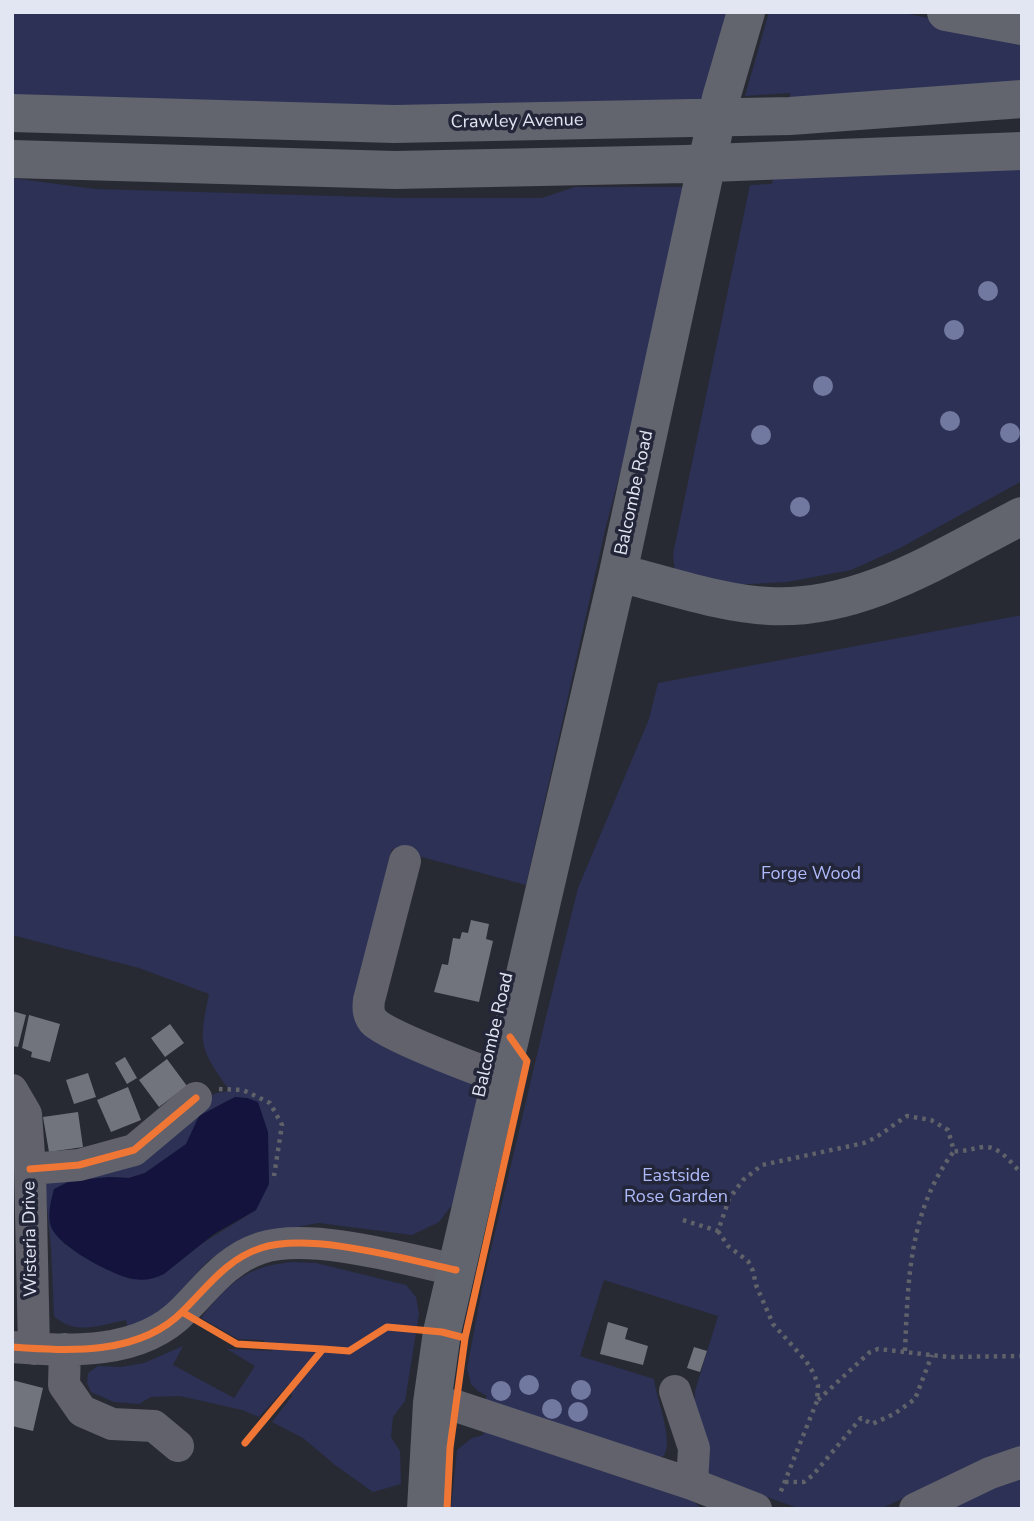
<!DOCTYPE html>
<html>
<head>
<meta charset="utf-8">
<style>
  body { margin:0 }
  #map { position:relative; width:1034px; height:1521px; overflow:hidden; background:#282a33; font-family:"Nunito Sans",sans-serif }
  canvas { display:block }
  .frame { position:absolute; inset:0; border:14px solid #e2e5f2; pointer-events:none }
</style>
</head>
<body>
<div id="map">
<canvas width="1034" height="1521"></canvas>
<div class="frame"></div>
</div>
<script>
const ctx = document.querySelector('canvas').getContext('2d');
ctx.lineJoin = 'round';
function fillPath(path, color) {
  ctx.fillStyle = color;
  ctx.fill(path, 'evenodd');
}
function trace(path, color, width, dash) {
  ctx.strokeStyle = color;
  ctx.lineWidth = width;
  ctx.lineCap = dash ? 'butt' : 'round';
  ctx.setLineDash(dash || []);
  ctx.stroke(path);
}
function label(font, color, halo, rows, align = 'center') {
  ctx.font = font + ' "Nunito Sans",sans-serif';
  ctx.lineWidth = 7;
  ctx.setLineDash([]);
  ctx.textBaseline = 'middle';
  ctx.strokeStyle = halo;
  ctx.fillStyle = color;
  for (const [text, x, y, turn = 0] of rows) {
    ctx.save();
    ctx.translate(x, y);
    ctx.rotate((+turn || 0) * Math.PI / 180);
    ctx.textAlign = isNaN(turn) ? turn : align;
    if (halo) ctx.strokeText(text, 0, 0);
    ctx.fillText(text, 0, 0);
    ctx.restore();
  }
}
const green = new Path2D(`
  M12 12H731L706 99 411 107 12 96Z
  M769 12H898L1022 36V87L790 98V93L745 96Z
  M1022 165V481L900 548 851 570 787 582 731 585 675 572 673 554 750 185 772 184 773 178Z
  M12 178 95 189 403 198H542L575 187H684L634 420 606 526 526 885 392 849 354 1000C354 1023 356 1026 374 1039L478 1087 469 1151 455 1201 439 1222 412 1235 319 1223 257 1234 231 1245 208 1261 167 1306 149 1319 128 1328 126 1320C100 1325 75 1336 54 1316L51 1247 44 1177 203 1099 217 1093 230 1091C200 1048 198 1046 209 994L139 968 12 935ZM235 1097 256 1210 198 1246 131 1279 119 1275 63 1243 108 1177 129 1178 145 1173 187 1144 199 1116Z
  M1022 615V1447L1013 1448 979 1463 880 1509H801L703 1475 694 1416 695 1391 718 1316 604 1280 580 1356 654 1379C656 1399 674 1438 664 1456L657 1458 484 1403 487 1396 478 1391 471 1384 467 1369 483 1283 545 1021 578 888 649 719 658 683Z
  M292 1262 316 1263 406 1285 416 1297 419 1314 405 1401 393 1417 391 1437 400 1451 401 1484 373 1492 335 1465 303 1438 272 1422 292 1396 289 1384 259 1417 242 1410 180 1396 151 1397 139 1404 114 1402 91 1392 87 1383 88 1373 98 1366 121 1367 144 1363 183 1346 173 1365 234 1398 255 1366 227 1349 273 1351 263 1340 238 1339 201 1318C228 1284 246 1266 292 1262Z
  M485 1428 680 1490 702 1509H451L457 1450 472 1438 483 1435Z
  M1022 1474V1509H943Z`);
const water = new Path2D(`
  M235 1097 247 1098 258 1102 268 1132 269 1184 256 1210 214 1234 164 1274C154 1279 144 1281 133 1279 112 1275 59 1247 51 1227 47 1214 51 1201 54 1189L70 1181 108 1177 129 1178 145 1173 186 1144 199 1116Z`);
const building = new Path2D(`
  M471 920 489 924 486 939 493 941 479 1002 434 992 442 964 448 965 453 938 460 939 462 932 468 933Z
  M12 1011 26 1015 18 1047 12 1046Z
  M29 1015 60 1024 50 1062 31 1057 32 1052 22 1048Z
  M170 1024 184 1043 165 1057 151 1038Z
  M125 1057 137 1078 127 1084 115 1063Z
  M167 1059 187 1086 159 1107 139 1080Z
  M88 1073 96 1097 74 1104 66 1080Z
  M128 1087 141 1120 111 1132 97 1100Z
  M78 1112 83 1147 49 1152 43 1117Z
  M608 1322 628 1328 625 1339 648 1346 643 1365 600 1354Z
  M694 1347 707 1351 700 1372 687 1368Z
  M12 1380 43 1388 33 1431 12 1426Z`);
const path = new Path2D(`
  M219 1089 243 1090 270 1103 282 1125 274 1176
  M683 1220 718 1231 729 1199 743 1180 762 1165 864 1143C880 1137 892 1125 907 1116L931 1120 948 1130 954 1151C965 1152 973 1148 984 1147 1000 1146 1012 1164 1022 1174
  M718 1231 728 1246 748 1261 753 1271 756 1285 773 1324 806 1361 814 1374 818 1385 817 1401 779 1496
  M905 1351C908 1279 909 1211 954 1151
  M818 1400 870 1352 878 1349 949 1357 1022 1356
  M785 1482H804L813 1475 861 1418 872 1424 894 1414 915 1399 932 1355`);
const minor = new Path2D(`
  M405 861 369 1000C368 1008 368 1014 373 1021 385 1035 478 1070 500 1077
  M12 1090 26 1114 30 1169 34 1349
  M30 1169 79 1165 134 1150 196 1098
  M12 1347C69 1351 140 1356 184 1310 208 1286 227 1259 261 1248 310 1232 405 1259 456 1270
  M65 1349 64 1385 82 1411 112 1424 154 1426 178 1446
  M675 1391 694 1448 692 1484
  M432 1403 456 1406 692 1484 756 1509
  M915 1509 990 1473 1022 1462`);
const major = new Path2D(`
  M946 12 1022 26
  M12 113 394 124 790 116 1022 99
  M12 159 395 170 685 164 1022 151
  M618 573C665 584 721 604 769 606 861 611 943 556 1022 516
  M426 1509 432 1403 442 1332 618 573 721 98 746 12`);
const cycleway = new Path2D(`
  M30 1169 79 1165 134 1150 196 1098
  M182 1312 237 1344 323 1349
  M12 1347C69 1351 140 1356 184 1310 208 1286 227 1259 261 1248 310 1232 405 1259 456 1270
  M245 1443 323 1349 349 1351 387 1327 442 1332 465 1338
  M447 1509 450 1448 465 1338 527 1061 510 1037`);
const trees = [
  [988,291],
  [954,330],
  [823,386],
  [950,421],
  [1010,433],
  [761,435],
  [800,507],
  [529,1385],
  [581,1390],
  [501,1391],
  [552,1409],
  [578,1412]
];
const streetNames = [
  ["Crawley Avenue",517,122,-1],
  ["Balcombe Road",635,493,-78],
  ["Balcombe Road",494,1035,-77],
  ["Wisteria Drive",31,1239,-91]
];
const parkNames = [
  ["Forge Wood",811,875],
  ["Eastside",676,1177],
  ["Rose Garden",676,1198]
];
fillPath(green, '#2c3155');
fillPath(water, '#13133e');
fillPath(building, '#72747d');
trace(path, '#60626a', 4.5, [3.5, 5]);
trace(minor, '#61626b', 32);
trace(major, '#62646e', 38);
trace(cycleway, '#f07635', 7);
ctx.fillStyle = '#7279a1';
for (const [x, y] of trees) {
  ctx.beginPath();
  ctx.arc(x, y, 10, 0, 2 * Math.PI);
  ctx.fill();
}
label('18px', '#e2e5f2', '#232638', streetNames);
label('18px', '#afbafb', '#232638', parkNames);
</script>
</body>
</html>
